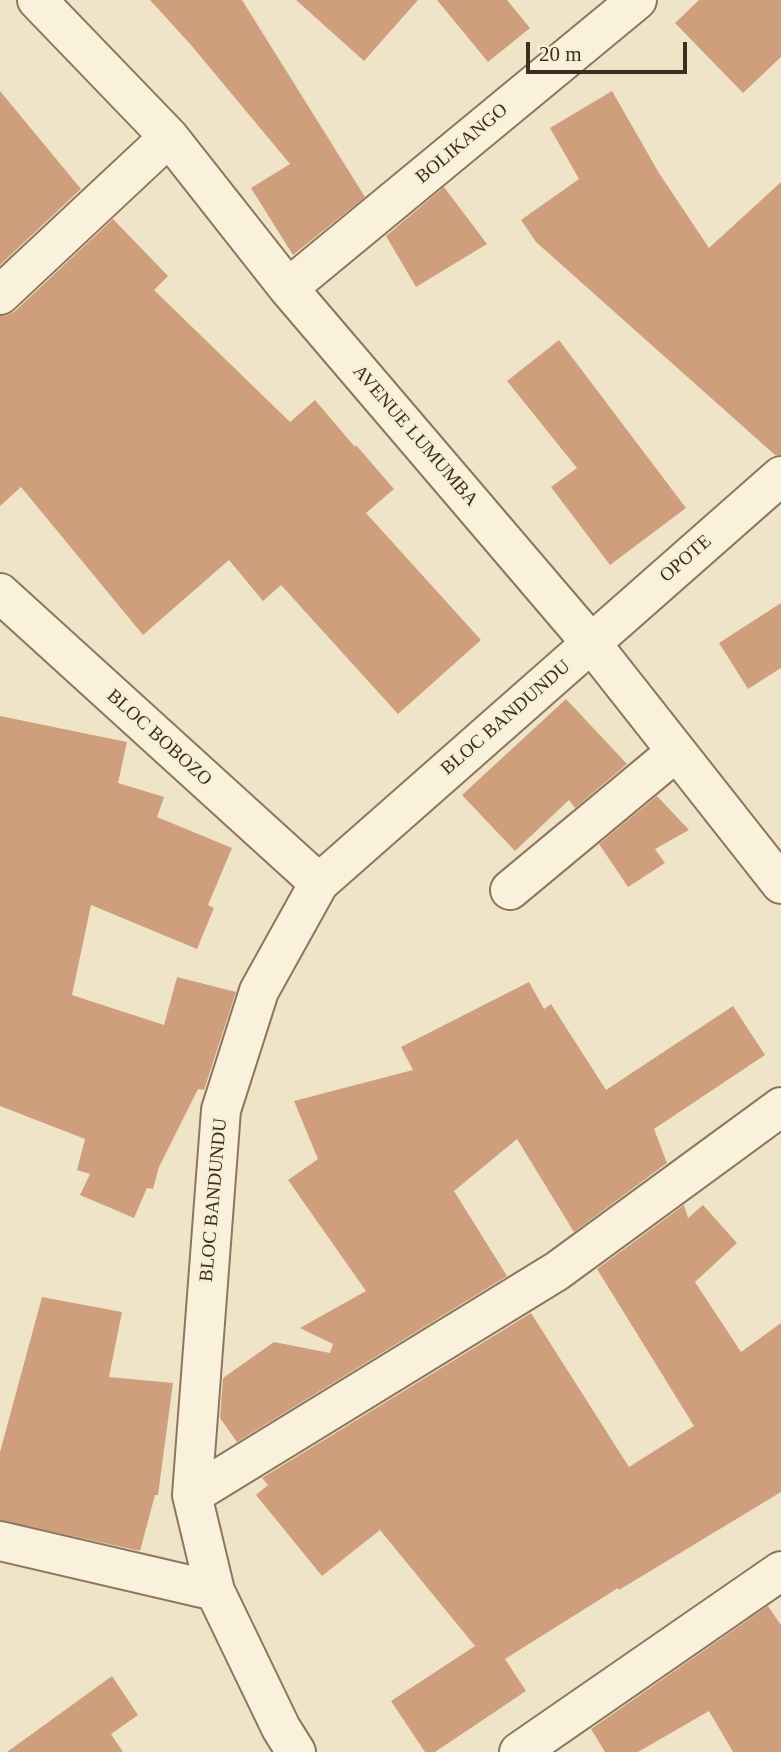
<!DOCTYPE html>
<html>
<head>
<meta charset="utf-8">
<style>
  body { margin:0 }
  #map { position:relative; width:781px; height:1752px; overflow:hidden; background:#f0e4c8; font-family:Georgia,serif }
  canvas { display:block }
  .scale { position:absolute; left:526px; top:42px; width:161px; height:32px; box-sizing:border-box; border:4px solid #3d2e20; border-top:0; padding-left:9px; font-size:21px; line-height:24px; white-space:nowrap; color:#3d2e20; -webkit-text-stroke:5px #f7eed8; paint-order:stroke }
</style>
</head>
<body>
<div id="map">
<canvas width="781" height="1752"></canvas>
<div class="scale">20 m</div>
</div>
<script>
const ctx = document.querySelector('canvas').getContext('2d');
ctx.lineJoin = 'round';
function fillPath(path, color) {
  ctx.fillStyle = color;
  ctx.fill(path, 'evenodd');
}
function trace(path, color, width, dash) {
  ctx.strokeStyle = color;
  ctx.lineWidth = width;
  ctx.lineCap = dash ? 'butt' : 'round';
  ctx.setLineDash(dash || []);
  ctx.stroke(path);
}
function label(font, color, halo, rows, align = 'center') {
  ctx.font = font + ' Georgia,serif';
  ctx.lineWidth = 5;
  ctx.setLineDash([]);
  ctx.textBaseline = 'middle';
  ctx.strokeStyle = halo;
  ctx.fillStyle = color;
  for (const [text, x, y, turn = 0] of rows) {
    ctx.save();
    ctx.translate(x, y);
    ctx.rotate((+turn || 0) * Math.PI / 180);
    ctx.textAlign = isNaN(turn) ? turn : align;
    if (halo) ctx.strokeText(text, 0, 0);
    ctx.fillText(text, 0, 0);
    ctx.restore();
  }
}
const building = new Path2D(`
  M150 0H242L365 197 293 255 251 188 290 164 191 45Z
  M296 0H418L364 61Z
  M437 0H507L530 28 488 62Z
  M699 0H781V57L743 93 675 23Z
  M0 91 81 189 0 265Z
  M612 91 659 173 709 248 781 182V455H775L536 242 521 220 579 179 550 128Z
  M444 187 487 244 416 287 386 236Z
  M113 219 168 276 154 290 290 422 315 400 355 447 356 445 394 489 366 513 481 640 398 714 281 585 263 601 229 560 143 635 21 487 0 506V316H6L15 311Z
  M559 340 686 508 610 565 551 487 577 468 507 381Z
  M781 603V668L748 689 719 643Z
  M566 699 627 764 575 808 569 800 515 851 462 795Z
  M0 716 127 742 118 783 164 797 157 817 232 848 208 905 214 908 197 949 91 905 72 995 164 1025 177 977 236 992 204 1090 198 1089 159 1167 153 1189 147 1188 134 1218 80 1195 90 1174 77 1170 85 1139 0 1106Z
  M657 796 689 830 655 849 665 863 628 887 599 844Z
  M529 982 544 1009 551 1004 606 1090 733 1006 765 1055 654 1129 667 1163 574 1232 517 1139 454 1191 507 1276 237 1442 220 1418 223 1378 274 1342 330 1353 333 1344 300 1328 366 1291 288 1180 318 1159 294 1101 413 1070 401 1047Z
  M684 1205 688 1218 703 1205 737 1243 695 1282 741 1352 781 1323V1492L619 1590 618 1588 505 1659 526 1691 435 1752H425L391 1701 475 1646 380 1530 322 1576 256 1495 268 1485 262 1478 531 1313 629 1467 694 1426 597 1269Z
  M42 1297 122 1312 109 1377 173 1383 158 1495H155L140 1551 0 1520V1452Z
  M768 1606 781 1625V1752H733L709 1711 638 1752H605L591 1729Z
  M112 1676 138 1715 111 1734 123 1752H7Z`);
const minor = new Path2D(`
  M37 0 169 137 288 288 591 643 781 884
  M288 288 637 0
  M0 295 169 137
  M0 593 319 883
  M510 890 676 752
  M192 1495 557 1271 781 1107
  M0 1541 215 1591
  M296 1752 281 1728 215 1591 192 1495 221 1110 259 991 319 883 781 476
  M519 1752 781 1571`);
const streetNames = [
  ["BOLIKANGO",462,144,-40],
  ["AVENUE LUMUMBA",415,436,49],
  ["OPOTE",686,559,-41],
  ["BLOC BANDUNDU",506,718,-41],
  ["BLOC BOBOZO",159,738,42],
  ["BLOC BANDUNDU",214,1200,-85]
];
fillPath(building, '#cf9f7d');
trace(minor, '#8d765c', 42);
trace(minor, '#faf1dc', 38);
label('19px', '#3d2e20', '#f7eed8', streetNames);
</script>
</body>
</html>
